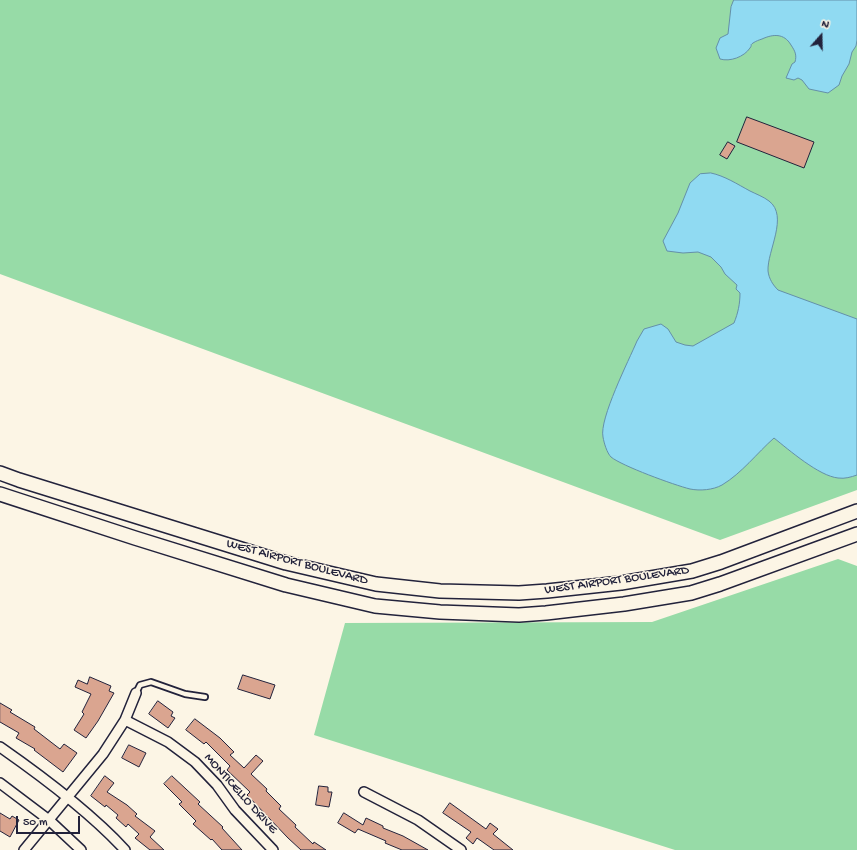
<!DOCTYPE html>
<html>
<head>
<meta charset="utf-8">
<style>
  body { margin:0 }
  #map { position:relative; width:857px; height:850px; overflow:hidden; background:#fcf5e5; font-family:"Gochi Hand",sans-serif }
  canvas { display:block }
  .north { position:absolute; left:801px; top:16px; width:40px; height:40px; -webkit-text-stroke:3px #fcf5e5; paint-order:stroke; rotate:20deg; font-size:11px; font-weight:700; line-height:16px; text-align:center; color:#22223b }
  .north::after { content:''; display:block; margin:auto; width:14px; height:18px; background:#22223b; clip-path:polygon(50% 0,100% 100%,50% 72%,0 100%) }
  .scale { position:absolute; left:16px; top:816px; width:64px; height:18px; box-sizing:border-box; border:2px solid #22223b; border-top:0; padding-left:5px; font-size:12px; line-height:14px; white-space:nowrap; color:#22223b; -webkit-text-stroke:3px #fcf5e5; paint-order:stroke }
</style>
</head>
<body>
<div id="map">
<canvas width="857" height="850"></canvas>
<div class="north">N</div>
<div class="scale">50 m</div>
</div>
<script>
const ctx = document.querySelector('canvas').getContext('2d');
ctx.lineJoin = 'round';
function fillPath(path, color) {
  ctx.fillStyle = color;
  ctx.fill(path, 'evenodd');
}
function trace(path, color, width, dash) {
  ctx.strokeStyle = color;
  ctx.lineWidth = width;
  ctx.lineCap = dash ? 'butt' : 'round';
  ctx.setLineDash(dash || []);
  ctx.stroke(path);
}
function label(font, color, halo, rows, align = 'center') {
  ctx.font = font + ' "Gochi Hand",sans-serif';
  ctx.lineWidth = 3;
  ctx.setLineDash([]);
  ctx.textBaseline = 'middle';
  ctx.strokeStyle = halo;
  ctx.fillStyle = color;
  for (const [text, x, y, turn = 0] of rows) {
    ctx.save();
    ctx.translate(x, y);
    ctx.rotate((+turn || 0) * Math.PI / 180);
    ctx.textAlign = isNaN(turn) ? turn : align;
    if (halo) ctx.strokeText(text, 0, 0);
    ctx.fillText(text, 0, 0);
    ctx.restore();
  }
}
const green = new Path2D(`
  M0 0H857V490L720 540 0 274Z
  M838 559 857 566V850H675L314 735 345 623 652 622Z`);
const water = new Path2D(`
  M734 0H857V40L856 46 852 52 849 64 842 76 839 85 828 93 809 89 802 80 798 78 794 80 786 78 792 64 795 62C797 55 795 51 791 45 784 33 773 34 762 39 759 40 756 41 753 43 749 46 753 44 750 48 744 57 730 62 720 59L716 48 720 38 728 34 731 7Z
  M711 173C725 176 737 184 750 191 756 194 764 197 769 201 789 216 767 251 768 271 769 279 773 285 778 290L857 319V475C851 477 845 479 838 478 819 476 789 450 774 438 757 453 742 473 722 485 713 490 700 491 690 489 674 485 622 466 611 457 607 453 604 443 603 437 599 419 629 360 637 341L644 329 661 324 668 329 676 342 685 345 693 346 734 323C738 313 740 304 740 293L736 289 737 285 725 274 721 267 711 257 698 252 683 253 667 251 663 241 678 213 690 183 700 174Z`);
const building = new Path2D(`
  M747 117 814 142 804 168 737 142Z
  M728 142 735 146 727 159 720 155Z
  M243 675 275 685 270 699 238 689Z
  M90 677 111 686 109 691 114 693 98 721 86 738 74 730 84 714 82 712 91 694 75 687 78 680 87 684Z
  M158 701 173 712 171 716 175 718 168 728 149 714Z
  M0 703 12 710 10 712 35 727 34 729 60 749 64 744 77 753 63 772 34 750 35 749 16 738 19 733 0 722Z
  M195 719 220 738 234 752 230 755 244 768 256 755 263 761 251 774 267 789 266 791 281 806 279 809 296 825 295 827 313 844 314 842 326 850H301L288 838 247 795 250 792 227 770 230 766 206 742 204 744 186 730Z
  M129 745 146 753 139 767 122 758Z
  M105 776 114 783 107 792 127 805 137 814 135 816 155 831 150 837 164 850H150L135 838 139 834 128 824 126 827 116 818 118 815 106 805 105 807 91 796Z
  M172 776 200 802 198 804 223 827 222 828 242 850H222L212 839 211 840 193 824 196 821 179 804 182 802 164 784Z
  M319 786 328 787V792H332L329 807 316 805Z
  M450 803 486 829 490 823 498 829 493 834 513 850H494L477 838 473 844 466 838 471 832 443 813Z
  M0 813 10 819 12 816 19 820 10 837 0 831Z
  M344 813 363 825 366 818 383 826V828L403 836 428 850H402L385 843 386 841 358 829 355 833 338 823Z`);
const lane = new Path2D(`
  M136 693 140 685 151 682 185 694 205 697`);
const street = new Path2D(`
  M125 720 168 742 195 762 217 785 235 810 273 850
  M0 747C43 777 90 812 125 850
  M0 783 49 820 81 850
  M364 792 418 820 461 850
  M24 850 103 754 125 720 136 693`);
const secondary = new Path2D(`
  M0 473 19 480 286 563 376 584 440 591 519 593 547 591 621 583 692 571 721 562 857 511
  M0 494 135 538 286 585 375 606 440 612 519 615 546 613 624 604 691 593 720 584 857 534`);
const streetNames = [
  ["WEST AIRPORT BOULEVARD",297,563,15],
  ["WEST AIRPORT BOULEVARD",617,581,-8],
  ["MONTICELLO DRIVE",240,794,48]
];
fillPath(green, '#97dba7');
fillPath(water, '#90daf2');
trace(water, '#6490a9', 1);
fillPath(building, '#daa590');
trace(building, '#22223b', 1);
trace(lane, '#22223b', 8);
trace(street, '#22223b', 12);
trace(secondary, '#22223b', 16);
trace(lane, '#fcf5e5', 4.5);
trace(street, '#fcf5e5', 9);
trace(secondary, '#fcf5e5', 13);
label('13px', '#22223b', '#fcf5e5', streetNames);
</script>
</body>
</html>
